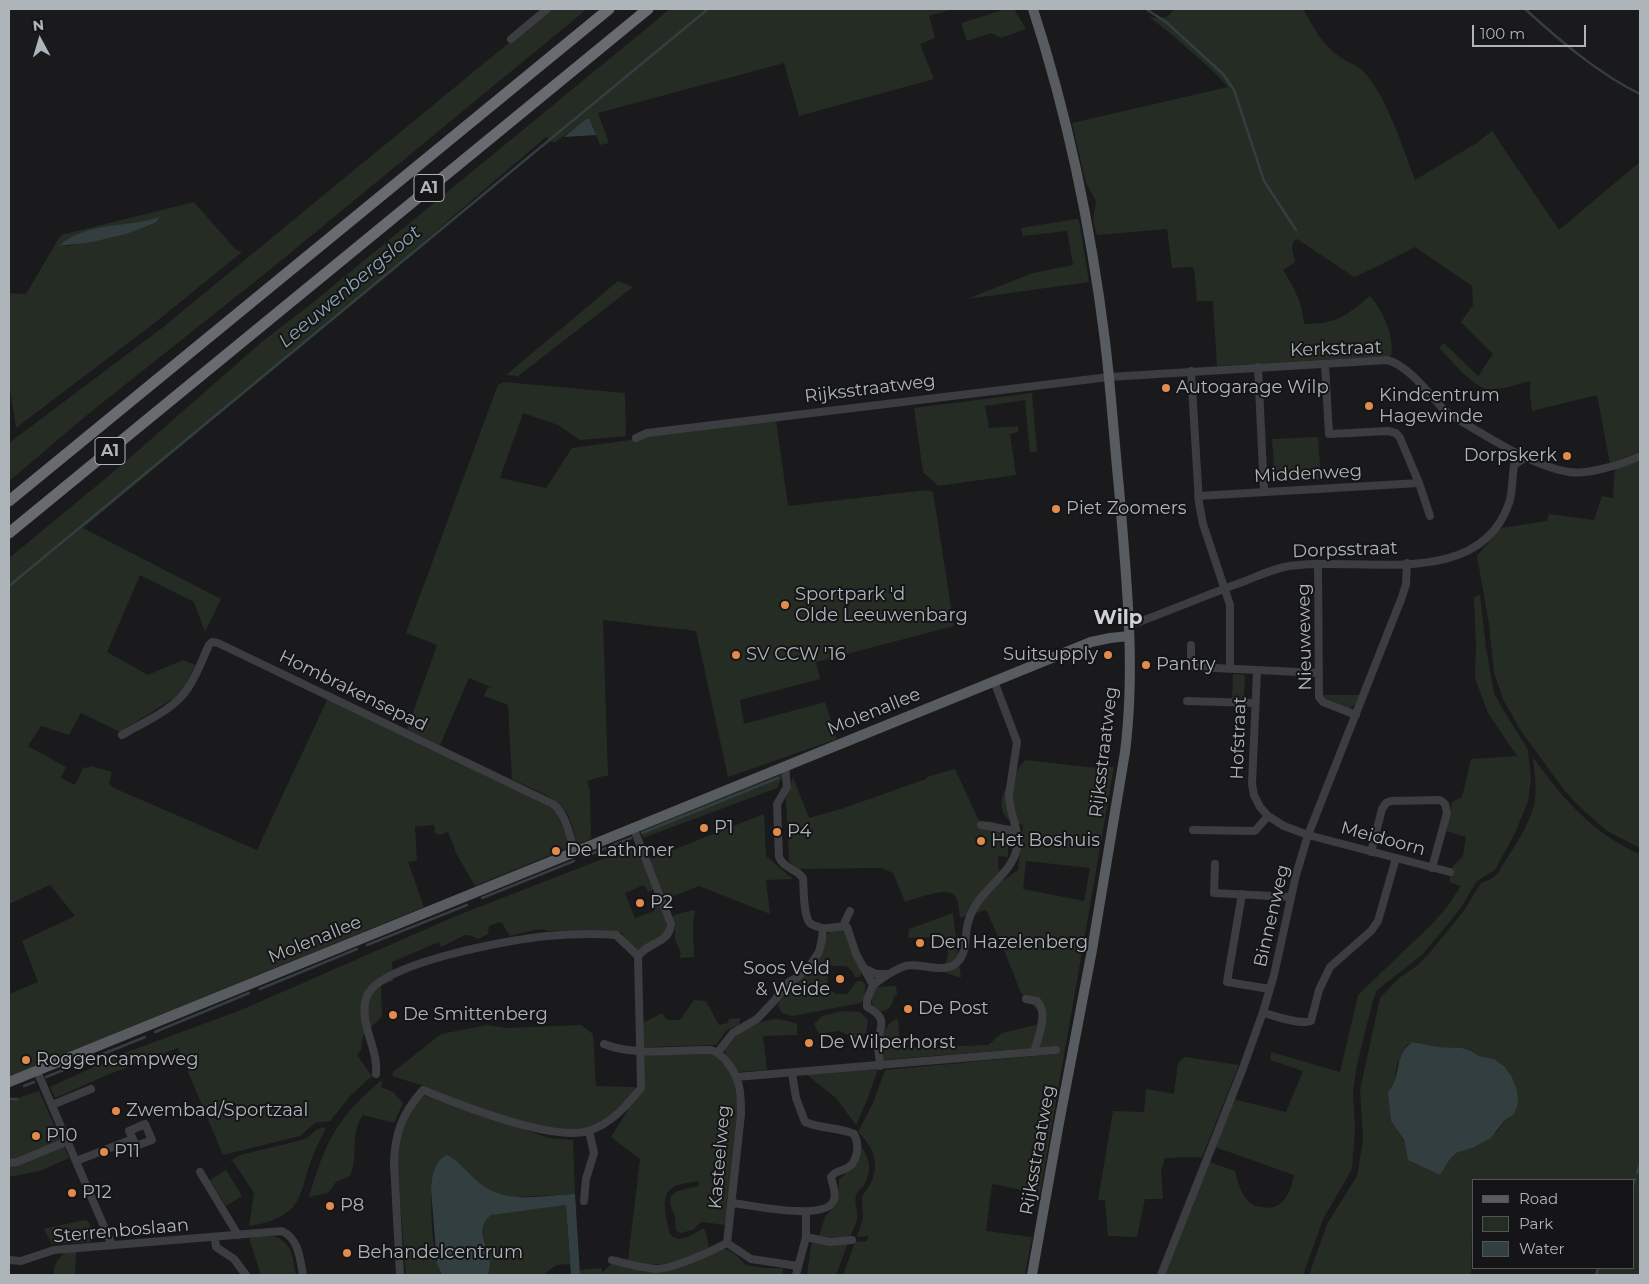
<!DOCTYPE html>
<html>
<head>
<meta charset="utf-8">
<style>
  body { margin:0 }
  #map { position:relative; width:1649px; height:1284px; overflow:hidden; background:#1a1a1c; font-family:Montserrat,sans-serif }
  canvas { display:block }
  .frame { position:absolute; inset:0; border:10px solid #aeb5ba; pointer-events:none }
  .legend { position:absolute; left:1472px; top:1179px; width:162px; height:90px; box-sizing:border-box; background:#151517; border:1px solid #525558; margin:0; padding:6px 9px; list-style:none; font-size:15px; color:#aeb5ba }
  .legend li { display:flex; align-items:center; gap:10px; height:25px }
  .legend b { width:25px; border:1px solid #525558 }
  .north { position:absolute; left:15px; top:15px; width:50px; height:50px; -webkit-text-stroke:4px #151517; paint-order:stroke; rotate:354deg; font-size:14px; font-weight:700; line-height:20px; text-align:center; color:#aeb5ba }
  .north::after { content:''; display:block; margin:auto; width:18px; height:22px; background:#aeb5ba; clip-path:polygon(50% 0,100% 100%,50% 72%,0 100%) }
  .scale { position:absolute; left:1472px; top:25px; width:114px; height:22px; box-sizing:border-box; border:2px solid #aeb5ba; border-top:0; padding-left:6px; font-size:15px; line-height:18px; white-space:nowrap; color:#aeb5ba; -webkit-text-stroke:4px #151517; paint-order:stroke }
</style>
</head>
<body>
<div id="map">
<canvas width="1649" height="1284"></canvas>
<div class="frame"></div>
<ul class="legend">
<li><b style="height:6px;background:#585b5f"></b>Road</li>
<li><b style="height:14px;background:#252c24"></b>Park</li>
<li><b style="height:14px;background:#333e41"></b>Water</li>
</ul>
<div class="north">N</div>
<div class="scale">100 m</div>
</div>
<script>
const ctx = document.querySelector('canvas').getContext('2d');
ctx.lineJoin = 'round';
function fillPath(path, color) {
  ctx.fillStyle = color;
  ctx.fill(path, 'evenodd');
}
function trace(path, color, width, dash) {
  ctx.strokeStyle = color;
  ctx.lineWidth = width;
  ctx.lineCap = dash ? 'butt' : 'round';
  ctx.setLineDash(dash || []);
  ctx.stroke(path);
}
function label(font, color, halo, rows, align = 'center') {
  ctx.font = font + ' Montserrat,sans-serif';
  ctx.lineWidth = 4;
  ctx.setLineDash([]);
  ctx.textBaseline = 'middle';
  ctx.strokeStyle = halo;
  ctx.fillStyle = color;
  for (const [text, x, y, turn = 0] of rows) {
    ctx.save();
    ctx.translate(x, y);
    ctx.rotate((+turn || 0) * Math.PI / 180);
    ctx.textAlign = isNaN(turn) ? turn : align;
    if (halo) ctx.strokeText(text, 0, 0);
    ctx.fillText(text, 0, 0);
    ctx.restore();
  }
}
const green = new Path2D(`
  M550 9H587L272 268 92 411 9 481V443L162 328Z
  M670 9H949V10L929 16 935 38 920 44 934 79 799 116 784 63 598 113 609 143 600 145 589 118 554 143 546 137 325 326 83 528 221 599 205 632 194 602 140 575 107 652 148 675 183 660 195 665 184 689 176 697 120 732 81 713 69 735 41 726 28 746 66 767 61 778 75 785 84 767 88 768 90 766 112 772 109 784 114 788 257 850 328 698 543 802 558 814 570 847 475 886 457 855 448 832 440 835 435 833 434 825 415 827 417 861 408 862 424 907 9 1077V994L38 982 22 941 75 916 50 885 9 904V558L117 469 263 341 311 304Z
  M1006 9H1014L1026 29 1001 38 991 33 967 41 961 23Z
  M1175 9H1303C1314 28 1321 43 1340 57 1347 62 1359 66 1365 73 1388 100 1403 148 1415 180L1475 144 1492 131 1559 230 1640 162V451L1610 464 1597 395 1532 411 1530 394V381C1517 384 1501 391 1487 389 1473 387 1450 359 1439 348L1444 343 1478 376 1493 354 1461 322 1473 305 1472 286 1415 247 1378 266 1354 277 1297 239 1293 242 1292 248 1295 262 1283 270C1294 287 1303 304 1304 324 1337 324 1346 316 1370 296 1383 311 1395 336 1391 356L1217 366 1213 301H1197L1194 269 1191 267 1172 268 1167 229 1097 235 1093 221 1096 201 1086 183 1072 123 1228 87 1213 71 1171 34 1148 16 1155 18 1167 17Z
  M194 202 236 250 242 252 157 321 16 428 9 383V293L26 294 61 235ZM158 218 155 223 146 226 68 246H60C86 221 126 228 158 218Z
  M1076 219 1079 220 1089 282 967 299 1033 273 1073 265 1067 231 1023 236 1021 228Z
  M618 281 633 287 518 376 506 375Z
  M504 382 625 393 626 436 580 440 558 425 523 413 500 478 546 488 572 448 630 440 647 435 776 419 788 506 927 490 933 492 954 626 816 662 820 679 740 700 744 724 825 702 837 739 728 777 696 631 603 620 608 776H604L587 781 590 791 591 839 578 844C573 833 572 817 563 808 552 795 527 787 512 779L508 705 484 696 488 687 493 688 469 678 440 745 407 729 437 645 406 633 496 390 498 385Z
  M1032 393 1037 452H1030L1025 400 985 406 989 428 1018 426V432L1010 434 1016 475 938 486 923 472 914 408Z
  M1318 437 1321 480 1275 482 1272 439Z
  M1640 458V848L1607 831 1581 808 1564 790 1521 731 1503 699 1494 673 1489 624 1477 556 1501 528 1547 521 1549 514 1594 520 1602 496 1613 498 1615 468Z
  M1480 595 1486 648 1494 693 1504 711 1528 750 1531 780 1528 801 1516 831 1495 870 1477 881 1460 909 1423 954 1377 990 1373 1000 1357 1065 1353 1092 1355 1127 1352 1169 1323 1219 1303 1275H1165L1209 1162 1235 1171C1237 1181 1242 1196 1250 1203 1253 1205 1258 1207 1262 1207 1283 1212 1291 1191 1294 1175L1215 1147 1233 1099 1286 1112 1303 1071 1270 1060 1271 1052 1340 1072 1358 995 1433 923 1447 907 1461 886 1449 882 1453 866 1463 856 1466 837 1446 831 1452 802 1462 797 1471 759 1517 756 1488 713 1475 678 1476 645 1474 597Z
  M1233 674 1245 675 1244 698H1232Z
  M1322 695H1359L1355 705 1349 708 1325 698Z
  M1533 757C1561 797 1594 835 1640 854V1275H1597L1599 1268H1633V1180H1473L1471 1275H1309L1327 1224 1357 1176 1362 1147 1363 1134 1360 1090 1380 998 1399 978 1417 966 1426 957 1463 912 1481 883 1491 879 1498 873C1511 850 1530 827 1535 800 1537 786 1534 771 1533 757ZM1412 1042 1439 1047 1462 1048 1471 1051 1479 1056 1494 1059 1504 1066 1512 1077 1517 1090 1508 1119 1504 1121 1497 1132 1483 1142 1456 1153 1450 1159 1440 1175 1412 1162 1408 1158 1404 1141 1391 1121 1390 1104 1397 1065 1406 1046Z
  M1025 760 1106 769V767H1114L1040 1194 994 1184 992 1185 986 1231 1032 1237 1025 1275H843L855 1242 866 1241 869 1236 857 1237 863 1219 862 1196C881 1174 879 1152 858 1132L873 1103 885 1070 1057 1054 1058 1046 882 1060C883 1045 880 1024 898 1019L900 1048 988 1045 1002 1033 1036 1025 1039 1018V1012L1021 993 1004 950 986 910 960 918C959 911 959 901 954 895 947 886 915 899 905 902L893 873 882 868 797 869 789 861 786 798 793 777 809 818 844 808 926 779 927 777 955 769 980 823 990 821 1008 826V857L998 856 999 878 1004 880 1018 870 1023 825C1019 824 1011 822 1008 819 990 802 1013 775 1025 760ZM1026 861 1090 868 1084 901 1023 889Z
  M784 773 777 788 643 838 640 830Z
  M764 814 766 856 793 879 766 880 770 914 699 886 666 899 650 859Z
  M636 846 654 889 648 892 644 885 625 893 635 918 654 911 650 900 658 898 667 926 665 934 635 952 623 943V933L601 930 548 931 542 929 534 930 510 936 502 923 499 922 489 926 488 934 478 939 469 935H465L441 947 439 942 392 962 393 981 381 985 382 1016 363 1036 361 1050 357 1055 372 1076 352 1094 330 1121 315 1123 300 1136 223 1155 178 1048 107 1075 55 1098 50 1087 122 1054 241 1010 456 916Z
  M692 910 695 911 693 925 694 957 679 958 681 953 675 939V927L672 916Z
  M953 913 961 978 941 971C950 955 950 955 943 937L908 938 909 929Z
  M834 929 845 930 848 933 851 951 862 972 860 977H855L852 971 846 966H834L828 964 824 971 828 973 827 988 836 994H847L857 981H862L865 984V996L861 1003 792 1016 782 1013 778 1006 780 998 791 984 802 977 825 936Z
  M896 986 897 995 894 997C892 1008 888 1011 877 1012 870 1002 870 997 876 987Z
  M694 1000 706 1001 719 1025 728 1023 729 1019 740 1018V1024L726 1031 716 1045 643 1047V1023L662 1013 667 1020H680Z
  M842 1011 860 1012 868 1020 866 1033 857 1039 839 1031 819 1034 814 1024 822 1016Z
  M776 1019 789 1021 797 1024V1035L763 1036 767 1070 736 1072 724 1051C740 1030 749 1023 776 1019Z
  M487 1025 507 1028 581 1025 593 1034 596 1086 635 1087 634 1091C622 1105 607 1120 590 1128 558 1141 464 1102 431 1090L424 1086 395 1077 392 1075 393 1072 441 1034Z
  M711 1052C733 1071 736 1080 738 1108L726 1225 701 1222 693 1230 680 1233 676 1230 675 1217 670 1204 671 1196 677 1191 699 1186V1181C691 1183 679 1183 672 1188 659 1196 667 1221 670 1234L673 1237 679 1239 688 1237 702 1229H704L706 1232 709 1249C680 1260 659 1271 628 1260L640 1159 611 1137 628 1110 627 1108 644 1088 643 1054Z
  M1185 1057 1239 1065 1202 1157 1165 1158 1161 1171 1163 1199H1145L1137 1237 1108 1236 1105 1200H1098L1113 1111 1144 1112 1146 1089 1174 1094 1178 1063Z
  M878 1069 867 1100 856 1125 836 1098 806 1074Z
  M382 1080 381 1087 393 1092 403 1103 394 1123 363 1115C349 1135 359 1156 350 1176L336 1182 328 1193 309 1197C325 1142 337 1117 382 1080Z
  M39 1091 69 1158 40 1171 9 1177V1101Z
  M422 1095 549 1138 573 1140 575 1194 516 1197 503 1196 484 1187 475 1179 432 1177C430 1197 431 1259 442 1275H406L397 1162 402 1128 406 1117Z
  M323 1127 326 1129C320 1139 315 1150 311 1161 305 1176 303 1196 292 1208 281 1219 264 1224 249 1226L254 1193 233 1161 229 1162 240 1155 294 1142 307 1138 316 1130Z
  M861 1147C871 1159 872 1173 863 1186 860 1190 857 1191 856 1196 854 1203 858 1211 857 1219 856 1225 852 1231 850 1237L833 1238 819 1236 825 1217 838 1202 839 1180 847 1172Z
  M226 1170 242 1196 226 1206 210 1180Z
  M565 1205 566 1206 570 1264 556 1265 543 1275H487C500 1257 471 1231 488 1217 499 1208 549 1207 565 1205Z
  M84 1220 88 1221 95 1237 91 1242 52 1244 44 1229Z
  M266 1235C292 1238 292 1254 296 1275H261L249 1238Z
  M812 1239 848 1243 836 1275H807Z
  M723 1248 735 1254 746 1265 764 1268H783V1275H580V1270L602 1268V1273L612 1263 645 1272H654Z
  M66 1251H76L75 1275H54C53 1264 59 1258 66 1251Z`);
const water = new Path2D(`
  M589 118 596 135 564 137 585 120Z
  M160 217 155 223 126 234 92 242 59 246C86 221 127 228 160 217Z
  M1412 1042 1439 1047 1462 1048 1471 1051 1479 1056 1494 1059 1504 1066 1512 1077 1517 1090 1518 1104 1514 1114 1504 1121 1491 1138 1474 1147 1456 1153 1450 1159 1440 1175 1408 1160 1404 1140 1391 1121 1388 1092C1402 1077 1393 1056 1412 1042Z
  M447 1155C462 1163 471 1178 485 1187 512 1204 545 1195 575 1194L580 1275H571L566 1206 565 1205 491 1215C469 1232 498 1253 488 1274L442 1275 437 1264 431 1189C432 1176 434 1161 447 1155Z`);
const stream = new Path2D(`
  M1146 9 1166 22 1223 74 1234 90 1264 181 1296 230
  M1525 9C1559 40 1599 74 1640 94
  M9 586 708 9
  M642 833 778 778
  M584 857 631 838
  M482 898 574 861
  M367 945 467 905
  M260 989 357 949
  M155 1032 249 993
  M46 1077 145 1037
  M24 1086 34 1082
  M9 1099H17
  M1637 1173 1640 1164
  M1633 1186 1635 1179
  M1596 1275 1598 1268`);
const minor = new Path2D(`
  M511 39 547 9
  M1325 364 1329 434 1388 431 1396 433 1400 438 1419 483 1430 516
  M1258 367 1264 492
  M1191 371 1199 503 1203 524 1230 605V668
  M636 438 647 433 1109 377 1387 360C1408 365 1429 394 1444 410L1451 415C1485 435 1531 466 1569 472 1588 475 1623 464 1640 456
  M1198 496 1419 483
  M1318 565 1319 697 1323 702 1356 715
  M1128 624 1139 622C1174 609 1209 594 1245 581 1258 576 1271 570 1284 567 1354 554 1479 593 1509 503 1513 491 1512 478 1514 465L1523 459 1529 458
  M1191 645V663L1194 667 1319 673
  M1257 671 1252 784 1254 795 1260 807 1268 816 1284 826 1308 835 1450 872
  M1187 701 1254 703
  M122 735C141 724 166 713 181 697 194 683 201 662 209 645L212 642 218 643 553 804C567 815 569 836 575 851
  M785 766 787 787 777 804 779 857C783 868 797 869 803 878 804 889 803 912 809 922 812 926 819 927 823 928 831 929 839 925 847 927L856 954 873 985 867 1000V1007C890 1019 879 1026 878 1045 878 1052 880 1059 880 1066
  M981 825 1016 831
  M1193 830 1255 831 1268 816
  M1371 852 1382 809 1386 803 1391 801 1440 800 1445 804 1447 813 1432 868
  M1215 864 1214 893 1291 897
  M1242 894 1227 982 1270 989
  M843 926 850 911
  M864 968 876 974H888
  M873 985C882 978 894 970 905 966 917 962 941 973 954 965 967 956 965 940 967 927 974 890 1011 878 1017 848 1020 830 1009 813 1009 795L1017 742 994 681
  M1026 999 1037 1001C1049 1012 1038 1038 1034 1052
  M1263 1012C1272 1016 1303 1025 1311 1021L1319 990 1330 967 1371 931 1378 921 1396 858
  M604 1044C636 1057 676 1049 711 1050 724 1054 736 1072 739 1086 741 1095 741 1105 741 1114L727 1243C710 1252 673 1269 655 1269 641 1268 627 1264 612 1260
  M718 1052 733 1033 757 1019 774 1001 789 982 799 976 809 967 819 952 822 939 823 928
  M37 1071 112 1245
  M376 1074C379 1048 357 1022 367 996 379 963 513 939 547 936 569 934 593 933 616 935L638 956
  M736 1077 1056 1050
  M52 1105 91 1089
  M76 1161 133 1139 136 1146 152 1140 145 1124 129 1131 133 1139
  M9 1163 17 1162 68 1141
  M200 1172 238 1235
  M584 1201 586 1179 594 1153 589 1131
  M732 1203C751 1205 826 1222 834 1200 837 1193 832 1184 831 1177 835 1171 839 1172 845 1169 858 1164 860 1145 854 1134 838 1127 821 1129 805 1122L796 1098 792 1073
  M806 1237 830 1242 852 1240
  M215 1238 216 1247 234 1259 246 1275
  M727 1243 751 1259 798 1266
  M9 1260 21 1261 54 1250 282 1231C299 1239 300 1259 303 1275
  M400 1275 394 1163C395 1132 402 1114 423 1090 460 1105 552 1142 588 1131 610 1125 627 1105 641 1088L638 957C646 942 669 945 671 924L633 827
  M796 1275 806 1237V1211
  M1161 1275 1243 1068 1263 1012 1274 975 1296 875 1308 835 1402 597 1406 584 1407 563`);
const major = new Path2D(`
  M9 1082 1091 642 1110 638 1129 636
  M1032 1275 1059 1123 1092 950 1125 752C1136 665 1126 575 1119 488 1114 439 1111 390 1105 341 1091 228 1068 117 1033 9`);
const highway = new Path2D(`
  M9 501 609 9
  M9 533 648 9`);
const markers = [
  [1166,388,5,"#e18b4d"],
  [1369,406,5,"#e18b4d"],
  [1567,456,5,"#e18b4d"],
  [1056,509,5,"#e18b4d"],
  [785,605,5,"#e18b4d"],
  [736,655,5,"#e18b4d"],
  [1108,655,5,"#e18b4d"],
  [1146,665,5,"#e18b4d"],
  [704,828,5,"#e18b4d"],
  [777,832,5,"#e18b4d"],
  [981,841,5,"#e18b4d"],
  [556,851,5,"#e18b4d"],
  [640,903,5,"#e18b4d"],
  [920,943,5,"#e18b4d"],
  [840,979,5,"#e18b4d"],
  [908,1009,5,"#e18b4d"],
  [393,1015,5,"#e18b4d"],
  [809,1043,5,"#e18b4d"],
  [26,1060,5,"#e18b4d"],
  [116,1111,5,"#e18b4d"],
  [36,1136,5,"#e18b4d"],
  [104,1152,5,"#e18b4d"],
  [72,1193,5,"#e18b4d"],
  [330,1206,5,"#e18b4d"],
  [347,1253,5,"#e18b4d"]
];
const shields = [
  [429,188,30],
  [110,451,30]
];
const shieldNames = [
  ["A1",429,188],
  ["A1",110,451]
];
const streetNames = [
  ["Kerkstraat",1336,349,-2],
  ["Rijksstraatweg",870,389,-7],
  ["Middenweg",1308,474,-3],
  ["Dorpsstraat",1345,550,-2],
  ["Nieuweweg",1305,637,-91],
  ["Hombrakensepad",353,691,26],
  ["Molenallee",874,712,-22],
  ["Hofstraat",1239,738,-88],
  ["Rijksstraatweg",1104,752,-83],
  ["Meidoorn",1383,839,15],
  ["Binnenweg",1272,916,-77],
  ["Molenallee",315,940,-22],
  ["Rijksstraatweg",1038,1150,-80],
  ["Kasteelweg",720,1157,-85],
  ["Sterrenboslaan",121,1231,-5]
];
const poiNames = [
  ["Autogarage Wilp",1176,388],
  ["Kindcentrum",1379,396],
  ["Hagewinde",1379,417],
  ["Dorpskerk",1557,456,"right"],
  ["Piet Zoomers",1066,509],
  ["Sportpark 'd",795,595],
  ["Olde Leeuwenbarg",795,616],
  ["SV CCW '16",746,655],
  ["Suitsupply",1098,655,"right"],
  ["Pantry",1156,665],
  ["P1",714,828],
  ["P4",787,832],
  ["Het Boshuis",991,841],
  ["De Lathmer",566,851],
  ["P2",650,903],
  ["Den Hazelenberg",930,943],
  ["Soos Veld",830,969,"right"],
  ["& Weide",830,990,"right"],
  ["De Post",918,1009],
  ["De Smittenberg",403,1015],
  ["De Wilperhorst",819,1043],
  ["Roggencampweg",36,1060],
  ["Zwembad/Sportzaal",126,1111],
  ["P10",46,1136],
  ["P11",114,1152],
  ["P12",82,1193],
  ["P8",340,1206],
  ["Behandelcentrum",357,1253]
];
const waterNames = [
  ["Leeuwenbergsloot",350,287,-40]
];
const quarterNames = [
  ["Wilp",1118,618]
];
fillPath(green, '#252c24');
fillPath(water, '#333e41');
trace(stream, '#333e41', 2.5);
trace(minor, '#3b3d40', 8);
trace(major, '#585b5f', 10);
trace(highway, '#686c71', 11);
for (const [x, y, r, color] of markers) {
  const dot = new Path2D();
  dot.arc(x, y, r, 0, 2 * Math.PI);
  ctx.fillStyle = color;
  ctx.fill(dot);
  trace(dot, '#151517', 2);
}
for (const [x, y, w] of shields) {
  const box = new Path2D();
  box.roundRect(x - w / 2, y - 13.5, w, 27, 4);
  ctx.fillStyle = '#151517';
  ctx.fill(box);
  trace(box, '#aeb5ba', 1);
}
label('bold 16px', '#aeb5ba', null, shieldNames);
label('18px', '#aeb5ba', '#151517', streetNames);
label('18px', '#aeb5ba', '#151517', poiNames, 'left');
label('italic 19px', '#89a8b1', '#151517', waterNames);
label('bold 20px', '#ced2d6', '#151517', quarterNames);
</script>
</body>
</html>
